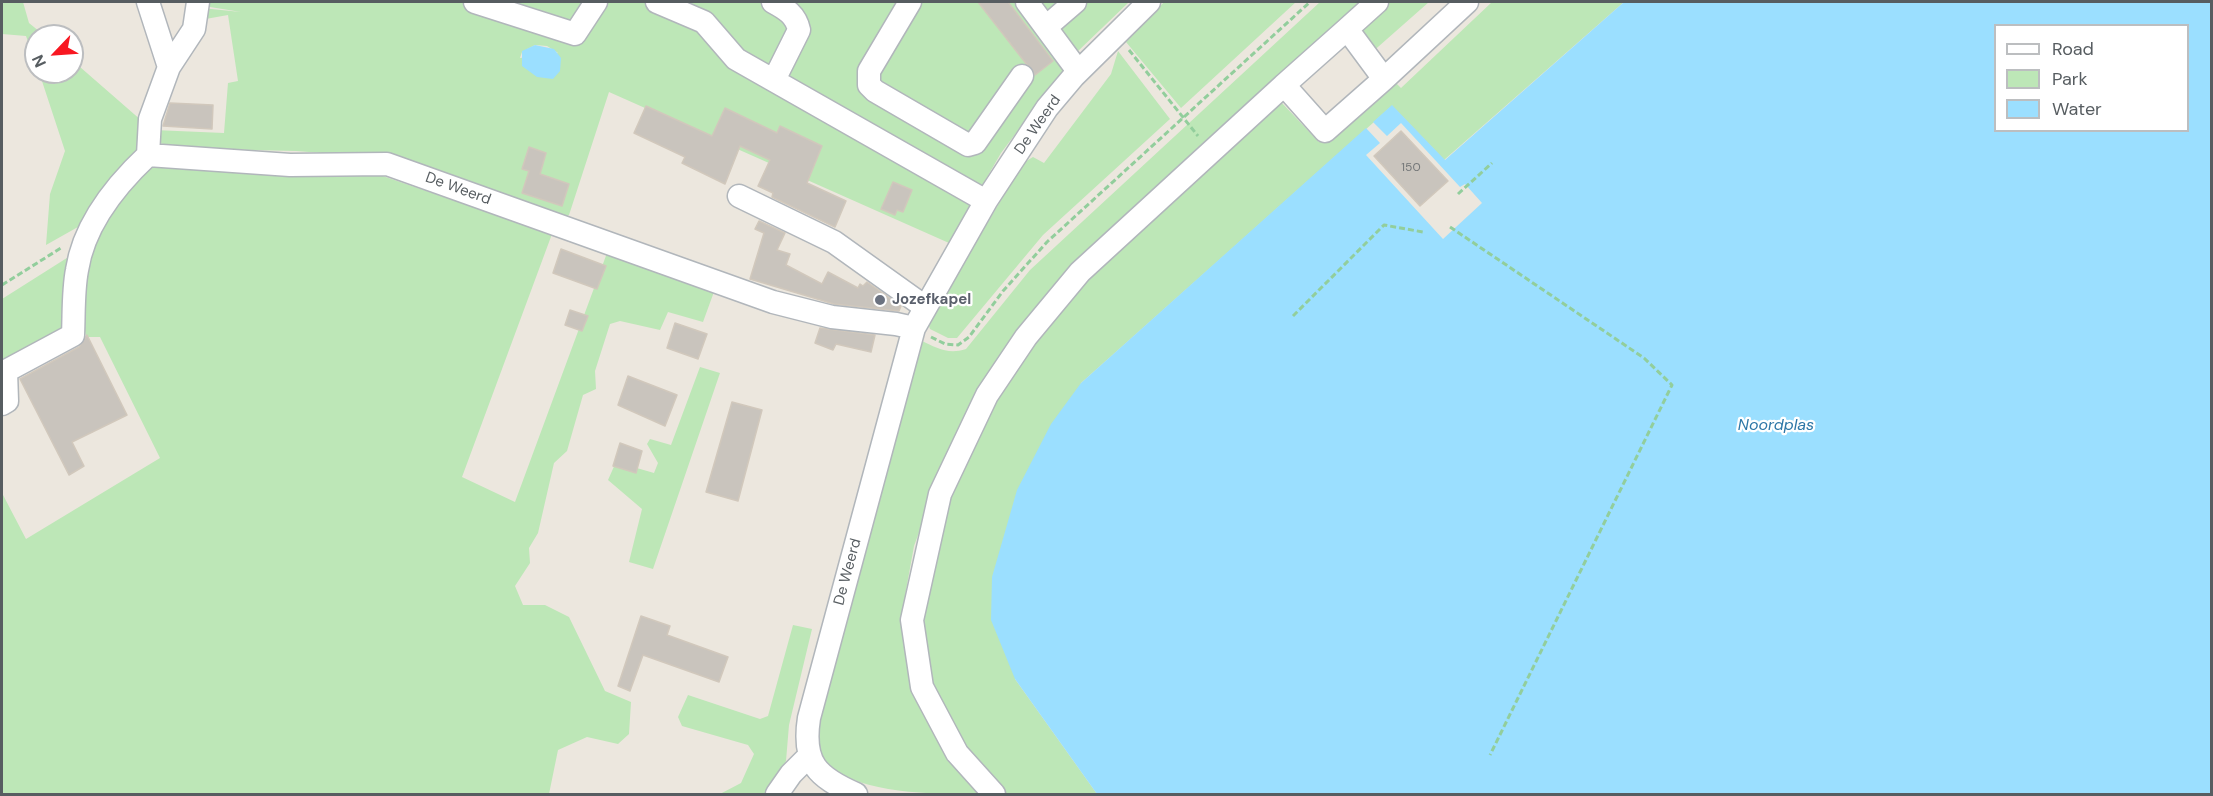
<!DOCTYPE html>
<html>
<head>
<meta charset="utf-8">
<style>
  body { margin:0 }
  #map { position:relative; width:2213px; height:796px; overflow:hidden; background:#ece7de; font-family:"DM Sans",sans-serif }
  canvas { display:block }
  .frame { position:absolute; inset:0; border:3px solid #575d61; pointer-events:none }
  .legend { position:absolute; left:1994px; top:24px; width:195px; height:108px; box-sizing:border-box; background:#fff; border:2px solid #bcbec0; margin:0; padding:8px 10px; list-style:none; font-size:18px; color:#575d61 }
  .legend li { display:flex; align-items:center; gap:12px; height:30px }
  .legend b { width:30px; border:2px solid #bcbec0 }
  .north { position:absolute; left:24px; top:24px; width:60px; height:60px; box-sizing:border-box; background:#fff; border:2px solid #bcbec0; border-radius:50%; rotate:245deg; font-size:16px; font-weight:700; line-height:24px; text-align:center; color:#575d61 }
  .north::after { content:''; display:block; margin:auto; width:21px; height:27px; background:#f81721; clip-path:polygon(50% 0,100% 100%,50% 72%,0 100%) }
</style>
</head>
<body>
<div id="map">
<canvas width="2213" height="796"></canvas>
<div class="frame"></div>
<ul class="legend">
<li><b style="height:8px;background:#fff"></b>Road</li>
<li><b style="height:16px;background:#bde7b7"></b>Park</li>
<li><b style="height:16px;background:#9bdfff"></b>Water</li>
</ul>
<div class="north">N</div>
</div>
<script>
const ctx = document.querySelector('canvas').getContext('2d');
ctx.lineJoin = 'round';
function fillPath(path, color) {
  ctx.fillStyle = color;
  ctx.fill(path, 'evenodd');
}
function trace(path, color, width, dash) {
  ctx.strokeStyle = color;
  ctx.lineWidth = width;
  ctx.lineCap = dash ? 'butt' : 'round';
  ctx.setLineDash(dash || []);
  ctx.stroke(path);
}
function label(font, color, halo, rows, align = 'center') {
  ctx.font = font + ' "DM Sans",sans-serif';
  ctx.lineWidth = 4.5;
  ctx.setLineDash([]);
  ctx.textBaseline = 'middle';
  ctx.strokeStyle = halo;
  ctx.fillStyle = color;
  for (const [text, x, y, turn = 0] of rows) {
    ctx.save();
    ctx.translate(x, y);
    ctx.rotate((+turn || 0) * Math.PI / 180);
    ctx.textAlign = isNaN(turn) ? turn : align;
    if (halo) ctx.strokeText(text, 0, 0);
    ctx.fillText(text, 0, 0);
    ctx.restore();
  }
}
const green = new Path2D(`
  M2 2H23L29 23 45 36H36V64L26 36 2 34Z
  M205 2H1127L1128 3 1076 53 1001 153 949 243 609 92 569 215 564 218 389 158 296 151 209 149 156 143 154 130 224 133 228 83 238 81 228 15 200 20 201 8 241 12 204 6ZM535 45 547 46 558 53 520 58 522 52Z
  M1164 2H1296L1181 108 1126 42Z
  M1320 2H1364L1079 263 941 473 914 546 905 596 904 638 985 794C935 794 855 796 822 759 817 752 817 740 815 732L920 340C937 348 948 355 966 349L1030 270Z
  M1389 2H1429L1370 54 1344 41Z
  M1492 2H1624L1444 160 1392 106 1081 383 1015 679 1097 794H1006L967 754 925 672 921 599 951 491 985 419 1030 344 1083 283 1280 101 1319 142 1391 78 1401 88Z
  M1118 51 1170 119 1043 235 957 338H948L930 329 928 323 1023 163 1033 157 1044 163 1111 74Z
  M72 60 142 121 137 155 85 223 46 245 50 194 65 151 39 72H72Z
  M144 166 368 171 552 234 462 477 515 502 607 253 715 289 703 322 668 312 660 330 620 321 610 324 595 371 596 389 583 395 567 451 554 463 538 533 529 548 530 563 515 586 523 605H545L569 617 605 691 631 702 629 734 618 744 587 737 558 750 549 794H2V493L26 539 160 458 100 337H86C81 306 80 263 95 235 109 211 128 189 144 166Z
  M70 256 68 319 58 332 2 367V299Z
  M700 367 720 373 653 569 629 562 642 509 608 480 616 462 654 473 658 463 647 444 650 439 671 445Z
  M793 625 812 629 789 725 786 761 765 794H720L741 783 754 754 748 745 682 726 678 717 688 695 760 719 768 716Z`);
const water = new Path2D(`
  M1624 2H2211V794H1097L1015 679 991 620 992 577 1017 490 1051 424 1081 383 1366 128 1380 143 1366 155 1443 239 1482 203 1465 184 1460 187 1401 123 1387 136 1373 122 1392 105 1445 160ZM1996 26H2188V130H1996Z
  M535 45 554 49 561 58 560 71 553 79 537 77 522 66V51Z`);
const building = new Path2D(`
  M978 2H1008L1053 61 1035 75Z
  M170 103 213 105 212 129 163 126Z
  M646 106 712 136 725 108 777 133 780 126 822 146 807 183 846 201 835 227 772 197 773 193 758 186 770 160 740 146 725 184 682 163 685 157 634 133Z
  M1401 131 1448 181 1420 206 1374 156Z
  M529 147 546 153 540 174 569 184 562 206 522 193 529 171 522 169Z
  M893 182 912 190 903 212 897 210 895 215 881 209Z
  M759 221 785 233 777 250 790 254 786 265 822 284 828 272 858 288 860 284 863 286 867 282 901 306 899 311 834 304 750 279 764 233 755 229Z
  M561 249 606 266 597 289 553 273Z
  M570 310 588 316 582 331 565 325Z
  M675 323 707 334 698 359 667 348Z
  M820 328 875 335 871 352 836 344 833 350 815 343Z
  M87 335 127 415 72 442 84 466 69 475 20 379 79 347Z
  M628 376 677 395 665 426 618 405Z
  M732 402 762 410 738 501 706 492Z
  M620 443 642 451 636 473 613 466Z
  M641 616 670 626 667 635 728 657 719 682 643 655 630 691 618 686Z`);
const path = new Path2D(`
  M1129 50 1198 136
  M1458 194 1492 163
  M1450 227 1644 358 1672 385 1490 755
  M2 285 61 248
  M1293 316 1384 225 1423 232
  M931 337 945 344 958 345 969 337 1003 291 1047 242 1310 2`);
const minor = new Path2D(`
  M148 2 169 67
  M475 2 575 34 596 2
  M657 2 704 22 736 59 986 201
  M773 2C786 9 796 15 799 30L774 80
  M910 2 869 71V85L875 91 968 145 975 143 1022 76
  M1027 2 1078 71
  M1377 2 1347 29 1384 79 1467 2
  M1046 27 1075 2
  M1284 85 1347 29
  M148 155 290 165 387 164 773 302 832 317 896 324 914 328
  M148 155 150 119 169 67 194 29 198 2
  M739 196 834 242 925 307
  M2 404 7 401 6 371 73 335C74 313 73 291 77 270 84 224 116 185 148 155
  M777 794 791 774 809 756
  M856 794C817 777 802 763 809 718L914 328 986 201 1047 108 1074 76 1149 2
  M994 794 957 753 922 687 912 620 940 494 987 395 1026 337 1080 272 1284 85 1325 131 1384 79`);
const markers = [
  [880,300,6,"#6b7280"]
];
const numberNames = [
  ["150",1411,168]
];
const streetNames = [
  ["De Weerd",1038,125,-55],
  ["De Weerd",458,189,20],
  ["De Weerd",848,572,-75]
];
const worshipNames = [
  ["Jozefkapel",892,300]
];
const waterNames = [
  ["Noordplas",1776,426]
];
fillPath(green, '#bde7b7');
fillPath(water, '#9bdfff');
fillPath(building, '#c9c4bd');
trace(building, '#d1c8bc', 1.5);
trace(minor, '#b1b6bb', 25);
trace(path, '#92ce9c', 3, [6, 3]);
trace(minor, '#fff', 22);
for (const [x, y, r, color] of markers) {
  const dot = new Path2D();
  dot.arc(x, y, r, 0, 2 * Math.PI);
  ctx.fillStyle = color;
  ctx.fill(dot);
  trace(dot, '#fff', 2);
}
label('12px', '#747778', null, numberNames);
label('15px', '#575d61', '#fff', streetNames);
label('bold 15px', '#5b616d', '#fff', worshipNames, 'left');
label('italic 16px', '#2d77a7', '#fff', waterNames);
</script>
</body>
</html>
